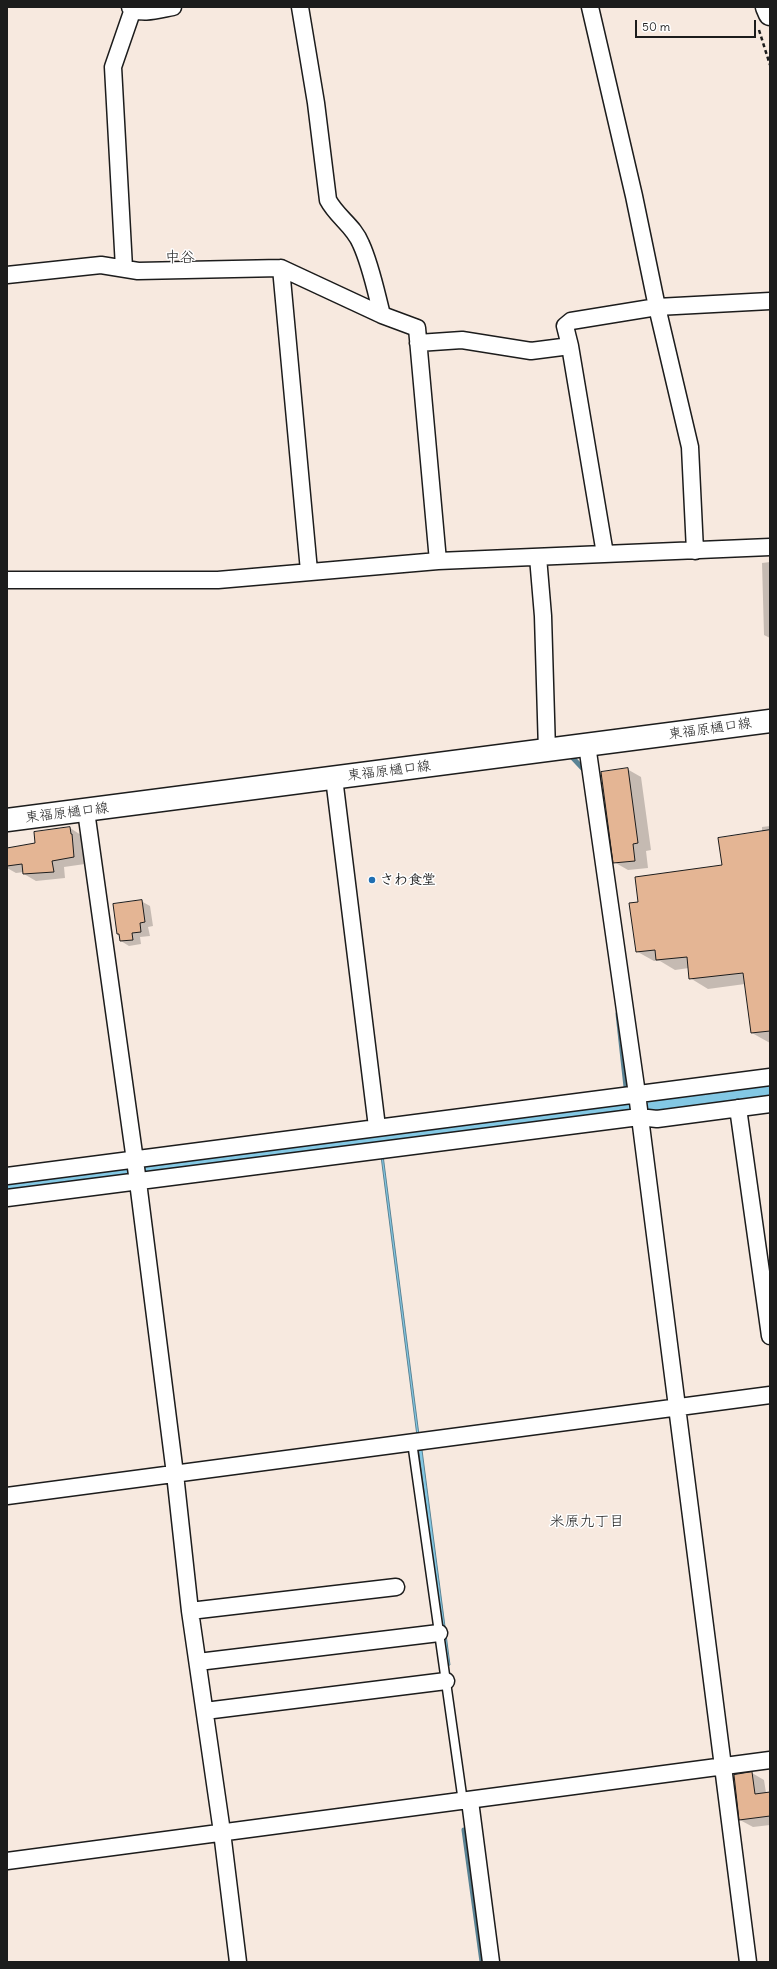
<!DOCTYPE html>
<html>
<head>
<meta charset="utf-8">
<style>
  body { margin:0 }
  #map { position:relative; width:777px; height:1969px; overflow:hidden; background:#f7e9df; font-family:Delius,sans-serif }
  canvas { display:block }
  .frame { position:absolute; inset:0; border:8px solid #1c1c1c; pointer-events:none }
  .scale { position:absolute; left:635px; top:20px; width:121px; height:18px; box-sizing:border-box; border:2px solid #1c1c1c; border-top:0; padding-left:5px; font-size:12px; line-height:14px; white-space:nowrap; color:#1c1c1c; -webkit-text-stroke:3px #fff; paint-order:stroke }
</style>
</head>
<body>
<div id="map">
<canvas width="777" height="1969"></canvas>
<div class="frame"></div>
<div class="scale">50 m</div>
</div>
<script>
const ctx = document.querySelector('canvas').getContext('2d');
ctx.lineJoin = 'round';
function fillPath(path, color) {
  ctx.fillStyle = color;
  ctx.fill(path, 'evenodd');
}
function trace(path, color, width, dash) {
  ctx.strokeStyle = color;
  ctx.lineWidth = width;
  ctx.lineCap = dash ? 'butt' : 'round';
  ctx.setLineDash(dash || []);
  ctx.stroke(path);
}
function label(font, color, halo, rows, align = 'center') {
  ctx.font = font + ' Delius,"Klee One",sans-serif';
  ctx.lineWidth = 3;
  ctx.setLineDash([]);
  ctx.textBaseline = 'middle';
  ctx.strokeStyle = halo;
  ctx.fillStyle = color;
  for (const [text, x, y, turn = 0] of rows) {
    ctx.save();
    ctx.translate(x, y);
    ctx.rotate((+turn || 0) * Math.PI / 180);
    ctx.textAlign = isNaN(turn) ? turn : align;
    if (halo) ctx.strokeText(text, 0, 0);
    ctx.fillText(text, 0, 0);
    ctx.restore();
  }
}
const water = new Path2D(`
  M383 1155 419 1435 417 1436 381 1156Z
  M419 1450H422L450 1665 447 1666Z`);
const shadow = new Path2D(`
  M770 562V638L764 635 762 563Z
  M627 769 641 777 651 850 646 851 648 868 628 870 614 862Z
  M770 826V1043L752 1033 745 984 708 989 690 978 689 968 675 970 660 961H654L636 951 639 903 723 866 762 832V827Z
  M70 828 81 835 84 842 85 864 64 867 65 878 36 881 24 874V872L16 873 7 868V849L36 844Z
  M141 901 150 906 153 926 148 927 150 936 140 937 141 944 129 946 121 941 118 934Z
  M752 1773 764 1780 766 1793H770V1825L753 1827 740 1820 735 1775Z`);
const stream = new Path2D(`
  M567 756H571L586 772
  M618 1014 626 1087
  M464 1830 482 1962`);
const river = new Path2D(`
  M7 1189 770 1088`);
const building = new Path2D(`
  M628 768 638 843 633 844 635 861 613 863 601 772Z
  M70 827 71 834H72L74 857 52 861 54 872 23 874 22 864 7 866V848L35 843 34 832Z
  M770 830V1031L751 1033 743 973 689 979 687 957 656 960 655 950 636 952 629 903 638 902 635 877 722 865 718 838Z
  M142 900 145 922 140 923 141 932 132 933 133 940 120 941 119 934H117L113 904Z
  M752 1772 755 1794 770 1792V1816L739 1820 734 1775Z`);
const path = new Path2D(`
  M759 30 770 65`);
const service = new Path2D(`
  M412 1442 463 1802`);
const minor = new Path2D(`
  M130 7C140 16 161 9 173 7
  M300 7 316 103 328 200C337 217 354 226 361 244 371 266 376 292 382 315
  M590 7 634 196 657 307 690 447 695 551
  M124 268 113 67 133 9
  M281 268 309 571
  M7 275 101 265 138 271 281 268 382 315 417 328 438 561
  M418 343 462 340 531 351 570 346
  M605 554 570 346 565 326 571 321 657 307 770 301
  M538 557 543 616 547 751
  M7 580H218L438 561 770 547
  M587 745 637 1094 748 1962
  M334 778 377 1127
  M86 811 138 1182 175 1474 190 1611 222 1832 238 1962
  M738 1108 770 1336
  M7 1176 770 1077
  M7 1198 639 1117 657 1119 770 1104
  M7 1496 770 1395
  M190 1611 396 1587
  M198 1662 439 1633
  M205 1711 446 1681
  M470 1801 491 1962
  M7 1861 770 1760`);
const secondary = new Path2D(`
  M767 7 770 14
  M7 820 770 721`);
const markers = [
  [372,880,4,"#1f6fb2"]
];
const streetNames = [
  ["東福原樋口線",710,729,-8],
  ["東福原樋口線",389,771,-7],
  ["東福原樋口線",67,813,-7]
];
const poiNames = [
  ["さわ食堂",380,880]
];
const neighbourhoodNames = [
  ["中谷",180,258],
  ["米原九丁目",587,1522]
];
fillPath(water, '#83c8e4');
trace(water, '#5a8394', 1);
fillPath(shadow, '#0003');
trace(stream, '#5a8394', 5);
trace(river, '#83c8e4', 29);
fillPath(building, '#e4b594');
trace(building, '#1c1c1c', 1);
trace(service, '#1c1c1c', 11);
trace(minor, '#1c1c1c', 19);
trace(secondary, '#1c1c1c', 25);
trace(path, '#1c1c1c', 2.5, [4, 3]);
trace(service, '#fff', 8);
trace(minor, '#fff', 16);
trace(secondary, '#fff', 22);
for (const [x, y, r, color] of markers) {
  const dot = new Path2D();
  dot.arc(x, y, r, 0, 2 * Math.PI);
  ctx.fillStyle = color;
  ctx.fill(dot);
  trace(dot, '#fff', 1.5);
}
label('14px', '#1c1c1c', '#fff', streetNames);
label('bold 14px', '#1c1c1c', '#fff', poiNames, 'left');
label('15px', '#1c1c1c', '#fff', neighbourhoodNames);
</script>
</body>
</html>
